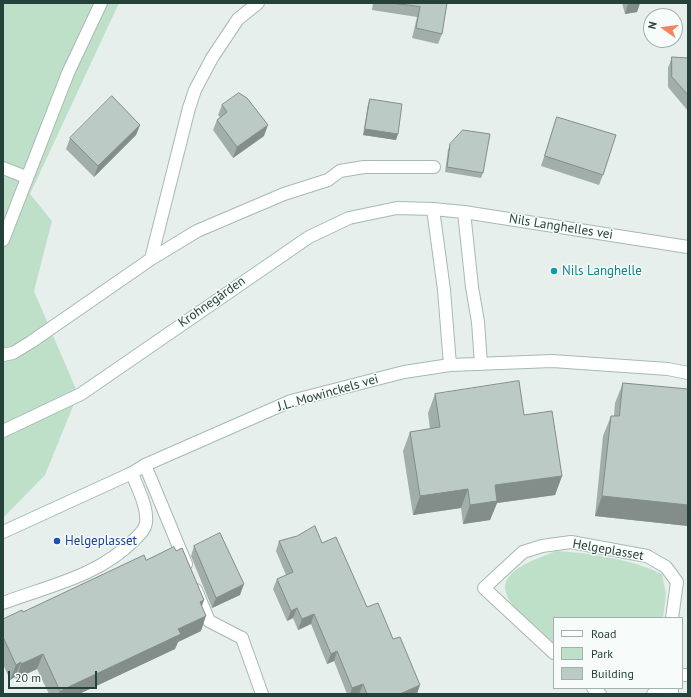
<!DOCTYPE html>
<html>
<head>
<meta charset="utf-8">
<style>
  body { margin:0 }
  #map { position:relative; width:691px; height:697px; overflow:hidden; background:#e6efeb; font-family:"PT Sans",sans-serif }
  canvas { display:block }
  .frame { position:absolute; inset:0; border:4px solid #24423a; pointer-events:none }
  .legend { position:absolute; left:553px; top:617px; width:130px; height:72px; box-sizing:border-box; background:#f7fbf9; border:1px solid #a3b1ad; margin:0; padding:5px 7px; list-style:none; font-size:12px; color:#24423a }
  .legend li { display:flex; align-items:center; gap:8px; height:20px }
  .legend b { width:20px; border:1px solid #a3b1ad }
  .north { position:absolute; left:643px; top:8px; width:40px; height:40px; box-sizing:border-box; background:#f7fbf9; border:1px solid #a3b1ad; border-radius:50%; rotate:284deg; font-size:11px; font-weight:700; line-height:16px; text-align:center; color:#24423a }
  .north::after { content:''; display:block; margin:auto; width:14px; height:18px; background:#f4845f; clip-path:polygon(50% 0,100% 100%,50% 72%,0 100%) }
  .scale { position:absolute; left:8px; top:671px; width:89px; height:18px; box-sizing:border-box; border:2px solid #24423a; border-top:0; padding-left:5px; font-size:12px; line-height:14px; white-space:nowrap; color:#24423a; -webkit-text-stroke:3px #f7fbf9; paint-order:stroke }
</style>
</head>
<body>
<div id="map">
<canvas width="691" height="697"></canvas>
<div class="frame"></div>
<ul class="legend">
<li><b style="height:5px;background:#fff"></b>Road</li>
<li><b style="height:11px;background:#bfe0c8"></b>Park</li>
<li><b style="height:11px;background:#bbcac4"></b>Building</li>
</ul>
<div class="north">N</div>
<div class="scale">20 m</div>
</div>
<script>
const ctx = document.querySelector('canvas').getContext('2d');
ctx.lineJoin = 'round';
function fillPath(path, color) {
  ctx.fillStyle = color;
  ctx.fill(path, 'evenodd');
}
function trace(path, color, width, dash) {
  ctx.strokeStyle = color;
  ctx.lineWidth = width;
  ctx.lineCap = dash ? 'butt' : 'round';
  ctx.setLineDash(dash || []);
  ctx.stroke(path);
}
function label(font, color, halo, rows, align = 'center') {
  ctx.font = font + ' "PT Sans",sans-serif';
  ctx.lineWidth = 3;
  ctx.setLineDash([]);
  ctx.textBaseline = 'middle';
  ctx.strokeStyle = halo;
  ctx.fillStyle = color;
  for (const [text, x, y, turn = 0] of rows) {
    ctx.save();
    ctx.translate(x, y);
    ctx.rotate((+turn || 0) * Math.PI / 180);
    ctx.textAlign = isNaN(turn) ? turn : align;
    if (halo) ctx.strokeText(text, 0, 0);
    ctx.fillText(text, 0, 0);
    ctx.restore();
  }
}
const green = new Path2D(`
  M3 3H119L30 194 52 221 34 291 78 394 45 475 3 518Z
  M556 551C592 553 630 559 662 574L666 594 663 618H554V645C541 633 493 599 508 578 518 564 540 558 556 551Z`);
const lane = new Path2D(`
  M3 168 26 177
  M151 259 189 108 195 90 212 58 238 19 258 3
  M3 355 13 353 31 342 151 259 197 231 284 194 328 180 340 171 364 167H434
  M3 603C48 586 99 576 134 540 139 535 145 530 146 523 148 506 137 488 132 473
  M242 638 262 694
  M554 653 484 588 523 552 542 546 571 542 647 556 666 567 677 582 672 618
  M682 675H688
  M593 688 600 694
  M653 694 662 688
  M672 694V688`);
const street = new Path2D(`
  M433 209 464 212 688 247
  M3 240 68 73 101 3
  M145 465 186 564
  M196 590 209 621 242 638`);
const secondary = new Path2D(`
  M464 212 472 287 478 322 481 364
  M3 431 81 394 309 237 349 218 397 208 433 209 444 290 450 365
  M3 532 132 473 145 465 291 401 404 372 450 365 552 361 668 369 688 373`);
const wall = new Path2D(`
  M373 3H447L442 34 438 44 412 38 417 17 372 10Z
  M622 3H640L637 12 625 14Z
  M672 57 688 58V111L668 87V68Z
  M370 99 396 140 363 135 368 104Z
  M222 105 264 136 233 158 213 130 217 120 220 117 218 115Z
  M557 117 603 175 599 185 541 166Z
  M140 125 136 135 94 177 66 149 70 138Z
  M450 144 483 173 481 178 445 172 448 150Z
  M623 383 688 389V526L595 516 603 436 611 416H614L615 403Z
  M435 394 524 415 562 476 555 495 497 503 490 520 463 524 461 508 413 515 403 451 410 432 430 429 428 413Z
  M279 541 322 543 367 607 393 639 417 694H347L334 661 327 664 311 624 298 630 293 618 287 621 273 589 277 579 286 575 276 551Z
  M194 546 240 595 212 608 191 556Z
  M146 560 204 600 202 606 201 631 178 642 175 649 79 694H49L37 669 16 679 15 677 10 680 3 664V619L23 612Z`);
const shadedWall = new Path2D(`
  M635 3H640L637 12 625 14 628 4Z
  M140 125 136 135 94 177 98 166Z
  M268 125 264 136 233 158 237 147Z
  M365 129 398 134 396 140 363 135Z
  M562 476 555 495 497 503 490 520 463 524 470 505 495 485Z
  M468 489 461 508 413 515 420 496Z
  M602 496 688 505V526L595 516Z
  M244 584 240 595 212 608 216 598Z
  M204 600 198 615 200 602Z
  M297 608 293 618 287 621 291 611Z
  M314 614 311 624 298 630 302 619Z
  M206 616 201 631 178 642 175 649 79 694H59L60 691 178 629Z
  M337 651 334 661 327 664 331 654Z
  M43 654 37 669 16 679 21 664Z
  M21 662 15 677 10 680 16 665Z
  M363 684 359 694H350L352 688Z
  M420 685 417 694H400Z`);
const building = new Path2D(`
  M392 3H447L442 34 416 28 420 7Z
  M672 57 688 58V95L672 77Z
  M239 93 247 98 268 125 237 147 217 120 227 112 222 105Z
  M112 96 140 125 98 166 70 138Z
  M370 99 402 104 398 134 365 129Z
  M557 117 616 135 603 175 545 156Z
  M463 130 490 134 483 173 447 167 450 144Z
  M519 381 524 415 552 411 562 476 495 485 497 501 470 505 468 489 420 496 410 432 440 427 435 394Z
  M623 383 688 389V505L602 496 611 416H619Z
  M315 526 322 543 336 537 367 607 378 603 393 639 400 637 420 685 400 694H367L363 684 352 688 337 651 331 654 314 614 302 619 297 608 291 611 277 579 293 572 279 541 297 536Z
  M220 533 244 584 216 598 194 546Z
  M174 547 176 551 182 548 204 600 200 602 206 616 178 629 181 634 60 691 43 654 21 664V662L16 665 3 637V619L22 610 23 612 144 555 146 560Z`);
const markers = [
  [554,271,4,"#0f9aa8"],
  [57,541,4,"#1a4fb4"]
];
const streetNames = [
  ["Nils Langhelles vei",561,227,9],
  ["Krohnegården",212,302,-35],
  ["J.L. Mowinckels vei",328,393,-16],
  ["Helgeplasset",608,550,10]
];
const cultureNames = [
  ["Nils Langhelle",562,271]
];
const transitNames = [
  ["Helgeplasset",65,541]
];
fillPath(green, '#bfe0c8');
trace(lane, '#a8b8b2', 14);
trace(street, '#a8b8b2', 14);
trace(secondary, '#a4bbb3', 14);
trace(lane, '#fff', 12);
trace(street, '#fff', 12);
trace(secondary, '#fff', 12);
fillPath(wall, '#a1aea9');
fillPath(shadedWall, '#838d89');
fillPath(building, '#bbcac4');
trace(building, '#838d89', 1);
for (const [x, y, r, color] of markers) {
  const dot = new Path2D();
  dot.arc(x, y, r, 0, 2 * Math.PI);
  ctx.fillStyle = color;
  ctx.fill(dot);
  trace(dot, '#f7fbf9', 1.5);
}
label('13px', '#24423a', '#f7fbf9', streetNames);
label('13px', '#0d838f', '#f7fbf9', cultureNames, 'left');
label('13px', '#164399', '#f7fbf9', transitNames, 'left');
</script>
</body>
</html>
